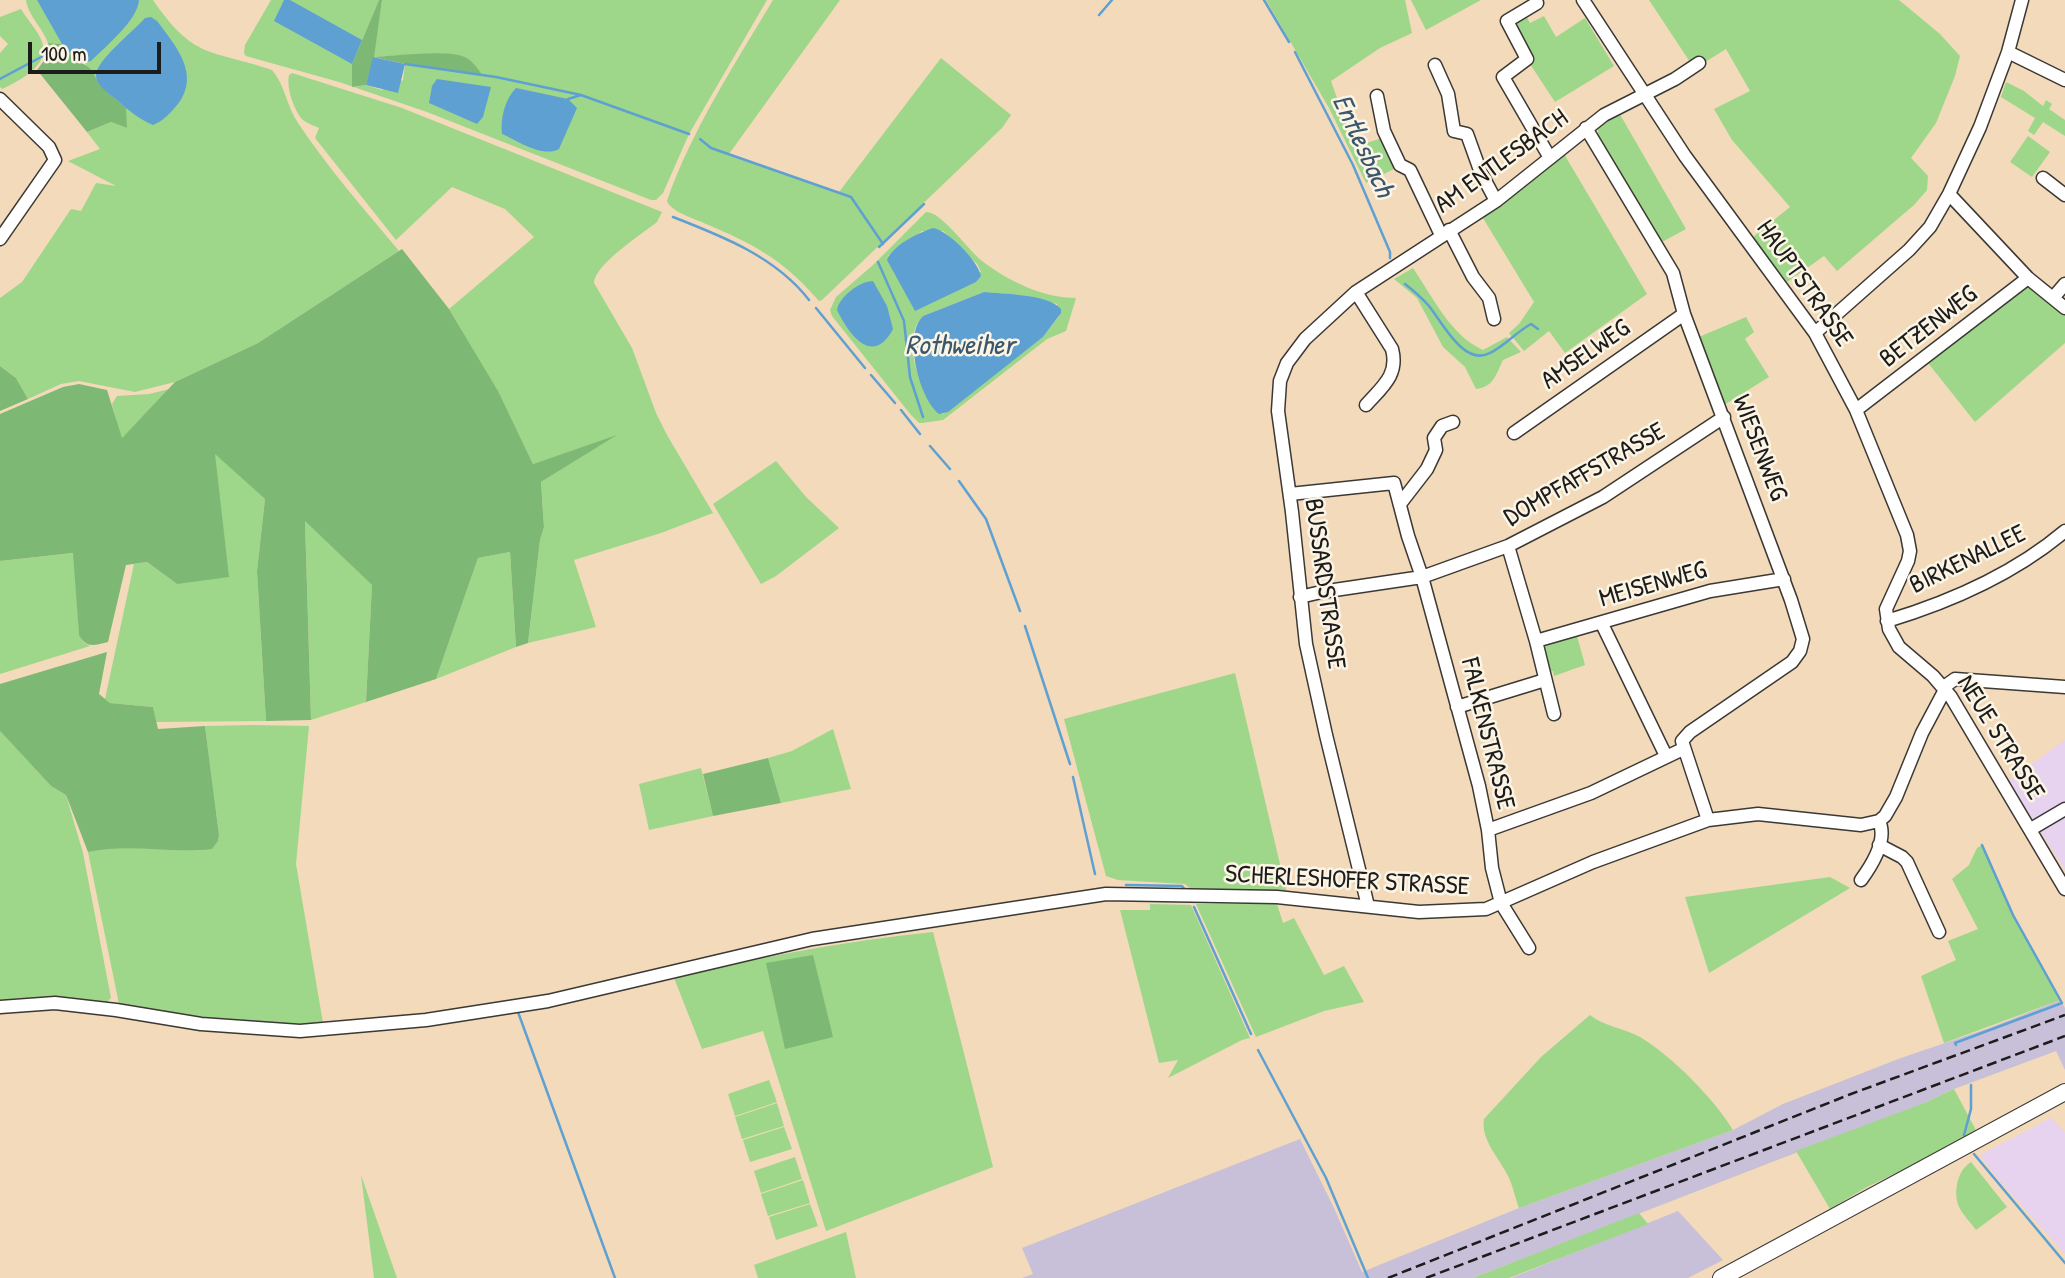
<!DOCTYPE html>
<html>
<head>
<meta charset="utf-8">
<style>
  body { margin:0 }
  #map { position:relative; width:2065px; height:1278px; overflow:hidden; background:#f2daba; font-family:"Patrick Hand",sans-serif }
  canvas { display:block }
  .scale { position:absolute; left:28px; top:42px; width:133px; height:32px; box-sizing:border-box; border:4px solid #1c1c1c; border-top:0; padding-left:9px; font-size:21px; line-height:24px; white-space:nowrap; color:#1c1c1c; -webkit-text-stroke:5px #fcf5e5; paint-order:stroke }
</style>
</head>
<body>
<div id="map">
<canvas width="2065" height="1278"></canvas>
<div class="scale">100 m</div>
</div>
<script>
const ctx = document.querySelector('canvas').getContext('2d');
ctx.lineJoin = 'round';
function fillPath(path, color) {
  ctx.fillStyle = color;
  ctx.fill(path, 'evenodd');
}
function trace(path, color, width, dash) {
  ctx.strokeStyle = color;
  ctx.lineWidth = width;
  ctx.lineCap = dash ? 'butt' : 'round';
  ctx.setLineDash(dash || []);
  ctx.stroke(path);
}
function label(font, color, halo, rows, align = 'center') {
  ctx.font = font + ' "Patrick Hand",sans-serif';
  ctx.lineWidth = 5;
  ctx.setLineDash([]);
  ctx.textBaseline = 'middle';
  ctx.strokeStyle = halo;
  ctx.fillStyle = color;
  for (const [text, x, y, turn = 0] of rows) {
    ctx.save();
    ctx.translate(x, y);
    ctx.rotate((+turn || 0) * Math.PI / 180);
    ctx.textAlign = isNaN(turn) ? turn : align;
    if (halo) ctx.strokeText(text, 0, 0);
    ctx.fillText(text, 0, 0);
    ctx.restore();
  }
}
const built = new Path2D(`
  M2065 740V870L2008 781Z
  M2049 1115 2065 1133V1254L1998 1179 1980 1155 2049 1119Z`);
const industrial = new Path2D(`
  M2060 1000 2065 1008V1070L2056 1051 1954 1089 1927 1102 1473 1278H1022L1033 1274 1022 1248 1300 1139 1334 1208 1362 1272 1519 1208 1733 1130 1783 1104 1901 1058 1989 1028Z
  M1678 1211 1723 1260 1688 1278H1511Z`);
const green = new Path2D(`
  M26 0H153C194 60 210 49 272 70 285 85 287 107 298 123 328 168 364 209 399 251L258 343 175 382 135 392 79 381 61 384 28 399 16 378 0 366V298L22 282 71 209 81 211 96 183 116 186 68 161 100 149 87 132 111 122 127 128C110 101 91 61 64 45 59 43 53 44 48 43 43 28 28 16 26 0Z
  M271 0H379L352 64 353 87 366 85 382 90 403 80 405 64 481 74 462 56 424 54 373 57 382 0H767L689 134 663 193 656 200H651L427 112 339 82 246 56 244 53 245 45Z
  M773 0H840L729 154 839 192 941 58 1011 115 1002 128 822 300 819 301C786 263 760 247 713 227 702 221 671 213 667 201 690 133 736 62 773 0Z
  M1266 0H1405L1412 33 1380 48 1331 81 1354 147 1382 138 1394 169 1366 183 1329 108Z
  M1411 0H1481L1426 30Z
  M1649 0H1899L1940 34 1960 56 1955 76 1936 123 1911 158 1928 176 1927 190 1914 205 1837 271 1824 256 1787 282 1753 237 1790 207 1732 140 1714 109 1750 91 1726 49 1702 64 1690 62Z
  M21 9C27 20 38 30 42 42 51 65 19 81 2 89L0 87V53L8 44 0 36V17Z
  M1526 16 1530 23 1544 16 1556 37 1585 18 1614 66 1555 102 1530 64 1516 26V23Z
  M292 73 402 108 662 212 657 222C642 234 594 265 594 283L632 348 656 413 667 435 713 513 661 533 574 560 596 627 528 643 540 540 544 527 541 482 613 437 533 464 498 392 449 309 534 237 505 209 452 187 396 240 315 138 319 128C313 125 308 124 303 120 294 111 286 87 289 75Z
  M2006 82 2024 91 2043 106 2046 100 2052 104 2049 109 2065 120V136L2043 122 2034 135 2028 131 2035 118 2001 97Z
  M1618 111 1686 229 1662 242 1598 136V126Z
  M2028 136 2050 152 2032 177 2010 162Z
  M1564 154 1647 294 1565 353 1549 331 1524 351 1509 333 1519 324 1534 302 1483 218Z
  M926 212C941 211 968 250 982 261 1008 281 1043 298 1076 298L1066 331 1047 339 943 420 922 423H919L911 415 832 316 830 310 836 297 873 265ZM922 231H943L977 264 981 272 888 256ZM984 292 1020 295 1057 304 1059 316 1043 337 943 414C937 405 928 396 923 386 913 367 906 332 923 316Z
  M1413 268C1432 296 1451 336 1483 350L1507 337 1521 352 1503 360C1496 374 1494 387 1476 389L1465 367 1443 347 1417 298 1394 279Z
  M2027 284 2065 315V343L1975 422 1928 363Z
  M1746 317 1754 332 1745 339 1769 377 1724 405 1699 337Z
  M170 389 121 439 112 404 117 396 149 394Z
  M215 453 265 499 257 571 266 721 156 722 153 707 110 703 105 699 134 564 147 562 177 584Z
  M776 461 806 497 839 528 776 576 761 584 713 504Z
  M305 520 372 585 366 702 311 720Z
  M510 552 516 647 436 679 478 558Z
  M74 553 79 634 83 642 90 646 0 674V561Z
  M1577 636 1585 665 1554 676 1553 671 1547 672 1543 647Z
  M1235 673 1287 894 1200 891 1191 889 1185 884 1118 880 1106 876 1064 719Z
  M252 725 309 726 296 864 323 1023C255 1031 185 1016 119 1004L88 852C103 849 117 846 133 847 160 847 185 852 212 848L218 841 219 835 205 726Z
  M833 729 851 789 781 803 768 758 792 751Z
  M0 731 51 786 66 795 83 853 111 998 107 1002 63 997 0 1001Z
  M701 768 713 816 649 830 639 784Z
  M1982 845 2013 915 2060 1000 1944 1043 1921 976 1956 960 1948 941 1978 929 1952 879 1969 865 1977 848Z
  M1830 877 1850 888 1709 973 1685 897Z
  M1150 904 1191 905 1250 1038 1242 1040 1168 1078 1178 1060 1159 1063 1120 910H1150Z
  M1196 904H1277L1283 923 1294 918 1324 975 1344 966 1364 1002 1324 1011 1256 1037Z
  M933 932 993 1167 826 1231 763 1031 702 1049 674 978C760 957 845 941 933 932Z
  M1590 1015C1605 1027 1624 1028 1640 1037 1671 1055 1715 1100 1733 1130L1519 1208C1515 1198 1513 1185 1508 1176 1500 1159 1480 1139 1484 1119L1541 1057Z
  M769 1080 777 1102 735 1116 728 1094Z
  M1954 1089 1978 1134 1867 1187 1830 1209 1796 1151 1927 1102Z
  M777 1103 784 1126 742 1139 735 1117Z
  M784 1127 792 1149 750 1162 743 1140Z
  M795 1157 802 1179 761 1193 754 1171Z
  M1971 1162 2007 1207 1976 1230C1971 1223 1963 1215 1959 1207 1953 1193 1957 1170 1971 1162Z
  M361 1175 397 1278H374Z
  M803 1180 810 1203 768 1216 761 1194Z
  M810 1204 818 1226 776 1240 769 1217Z
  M1639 1213 1648 1224 1509 1278H1473Z
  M846 1232 856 1278H758L754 1265Z`);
const forest = new Path2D(`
  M379 0H382L374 57C396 56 442 50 462 56 471 59 477 67 482 75L405 64 374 57 366 85 352 87V64Z
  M48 43 62 44 79 63C94 65 94 79 103 88 110 95 118 101 126 108L127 128 111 122 87 132 37 70 46 58Z
  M402 249 449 309 498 391 533 464 617 435 541 482 544 527 540 540 528 643 516 647 510 552 478 558 436 679 366 702 372 585 305 521 311 720 266 721 257 571 265 499 215 454 229 577 177 584 147 562 126 565 108 642C95 645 86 649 79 635L73 553 0 561V414L63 387 79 384 107 390 122 438 175 382 258 343Z
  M0 366 16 378 28 399 0 411Z
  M107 652 99 694 110 703 153 707 158 729 205 726 219 835 218 841 212 849C168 854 132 843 88 852L66 795 51 786 0 731V684Z
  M768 758 781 803 713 816 703 774Z
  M813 955 833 1037 785 1049 766 963Z`);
const water = new Path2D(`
  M37 0H139C138 20 105 47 91 61L79 63 62 44Z
  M284 0H290L362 40 352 64 274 21Z
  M151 17 157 21C175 45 201 74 178 104 170 113 165 120 153 125 138 119 125 107 113 97 106 91 97 86 96 76 95 61 135 30 145 18Z
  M373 57 405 64 398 93 366 85Z
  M437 79 491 87 483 117 477 124 429 103 432 86Z
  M516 88 568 99 577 108 559 149C542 158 518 141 502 134 500 119 505 99 516 88Z
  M933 228C949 231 978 261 981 276L976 282 915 311 887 260C893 245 918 233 933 228Z
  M873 281 887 306 893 329C873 367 849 335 837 310 839 297 860 281 873 281Z
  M984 292C1004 294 1048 294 1061 309V313L1043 337 948 412 939 414C919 398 903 335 923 316Z`);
const stream = new Path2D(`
  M1264 0 1289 42
  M1099 15 1112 0
  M1295 52 1353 165 1390 252V258
  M405 64 496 77 581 95
  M0 79 43 56
  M568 99 581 95 689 134
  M700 139 711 148 851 197 883 244
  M673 217C722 236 776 257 809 300
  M879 247 924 204
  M878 262 904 321 910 377 923 417
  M1405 284C1414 291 1422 298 1429 306 1442 322 1464 367 1490 353 1505 346 1516 332 1531 324L1538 329
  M816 308 865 368
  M871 375 895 403
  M901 410 920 434
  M930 446 950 469
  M959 481 986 519 1020 611
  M1025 626 1070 764
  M1073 777 1095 874
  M1126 885 1182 886 1186 891
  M1194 907 1251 1034
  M518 1012 615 1278
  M1956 1045 1955 1043 2062 1003 2013 915 1982 845
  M1258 1050 1326 1178 1368 1278
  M1964 1135 1971 1109V1085
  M1974 1154 2065 1263`);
const minor = new Path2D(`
  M1583 0 1685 156 1815 333 1856 410 1907 535 1910 551 1908 561 1886 609 1889 629 1899 647 1933 676 1951 697 2065 889
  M1537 3 1507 21 1527 59 1503 77 1550 158
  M2008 52 2065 80
  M1435 65 1448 94 1454 131 1467 134 1481 173 1496 201
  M1377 96 1384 131 1400 165 1410 170 1441 235
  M0 99 49 147 55 160 0 239
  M1586 128 1673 273 1684 314 1791 600 1803 639 1800 651 1792 662 1690 732 1682 741 1708 820
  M2043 178 2065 195
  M1949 194 2028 278 2065 308
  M1449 230 1473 277 1489 298 1494 319
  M1356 292 1392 349C1399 375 1382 387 1366 405
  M2053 298 2065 284
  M1815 333 1909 250 1930 227 1949 194 1980 127 2008 52 2022 0
  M1856 410 2028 278
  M1514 433 1684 314
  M1290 494 1394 483 1408 536 1422 577 1479 786 1488 830 1492 868 1501 903 1529 948
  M1400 504 1427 469 1436 450 1434 438 1442 426 1453 422
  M1508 546 1536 641 1554 714
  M1300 597 1321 592 1422 577 1508 546 1603 497 1724 417
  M1887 621C1950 602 2014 574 2065 531
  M1602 624 1666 756
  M1536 641 1710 591 1784 579
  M1457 707 1545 680
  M2031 829 2065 809
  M1488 830 1591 793 1683 749
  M1879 845 1902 857 1907 862 1939 932
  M1861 880C1872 865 1888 840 1879 821
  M1368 906 1326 735 1306 644 1292 512 1278 411 1280 381 1287 363 1305 339 1356 292 1496 201 1604 115 1675 79 1699 63
  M0 1007 55 1003 116 1010 201 1024 300 1031 426 1020 548 1001 812 939 1106 894 1277 897 1419 912 1486 909 1593 862 1708 820 1758 814 1861 825 1879 821 1885 816 1896 797 1922 733 1948 684 1955 679 2065 687`);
const major = new Path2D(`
  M1721 1278 2065 1092`);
const rail = new Path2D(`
  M1388 1278 1851 1094 2065 1015
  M1426 1278 2065 1036`);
const streetNames = [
  ["AM ENTLESBACH",1502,162,-36],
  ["HAUPTSTRASSE",1804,284,55],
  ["BETZENWEG",1929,327,-38],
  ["AMSELWEG",1586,355,-35],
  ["WIESENWEG",1759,448,69],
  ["DOMPFAFFSTRASSE",1585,475,-30],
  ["BIRKENALLEE",1968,560,-26],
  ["BUSSARDSTRASSE",1324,584,82],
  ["MEISENWEG",1653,585,-16],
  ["FALKENSTRASSE",1487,734,76],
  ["NEUE STRASSE",2000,738,58],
  ["SCHERLESHOFER STRASSE",1347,881,3]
];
const waterNames = [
  ["Entlesbach",1362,146,65],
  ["Rothweiher",960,347]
];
fillPath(built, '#e7d2ef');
fillPath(industrial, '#c8bfd8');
fillPath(green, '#9ed789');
fillPath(forest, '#7eb875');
fillPath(water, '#5fa0d2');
trace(stream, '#5fa0d2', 2.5);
trace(minor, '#3c3834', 15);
trace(major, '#3c3834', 18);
trace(minor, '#fff', 12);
trace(major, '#fff', 16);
trace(rail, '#1c1c1c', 2.5, [10, 5]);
label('26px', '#1c1c1c', '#fcf5e5', streetNames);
label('italic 28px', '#3a576e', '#fcf5e5', waterNames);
</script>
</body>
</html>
